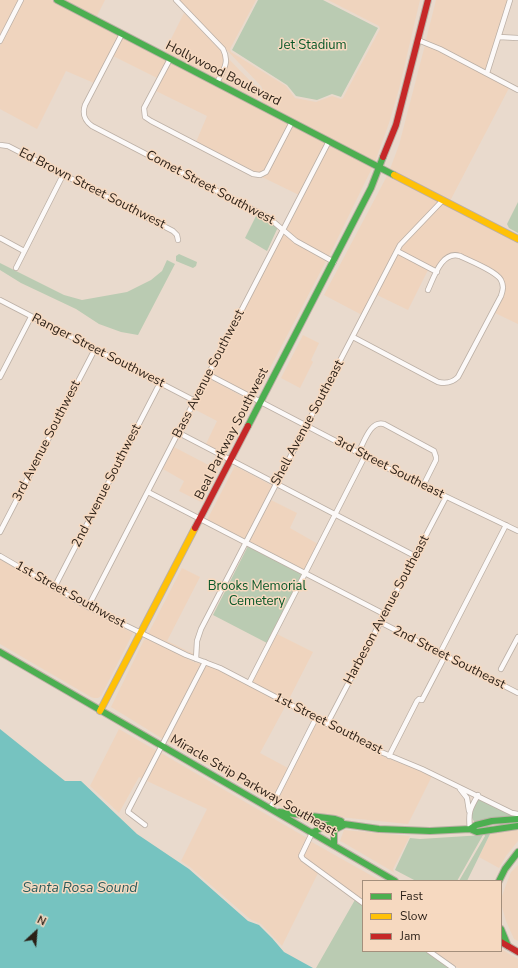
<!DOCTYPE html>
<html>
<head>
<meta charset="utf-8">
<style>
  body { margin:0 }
  #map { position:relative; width:518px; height:968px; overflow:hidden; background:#e9dacd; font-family:"Nunito Sans",sans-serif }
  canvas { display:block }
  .legend { position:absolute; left:362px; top:880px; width:140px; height:72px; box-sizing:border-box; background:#f6d9c0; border:1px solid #a48f7c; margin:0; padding:5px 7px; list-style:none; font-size:12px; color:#2a1f16 }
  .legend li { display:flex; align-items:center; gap:8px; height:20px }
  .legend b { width:20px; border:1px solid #a48f7c }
  .north { position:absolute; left:16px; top:912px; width:40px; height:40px; -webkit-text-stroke:3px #f6d9c0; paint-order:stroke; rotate:26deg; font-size:11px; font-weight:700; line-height:16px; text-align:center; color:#2a1f16 }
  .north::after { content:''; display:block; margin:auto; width:14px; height:18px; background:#2a1f16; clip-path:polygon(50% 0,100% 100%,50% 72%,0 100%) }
</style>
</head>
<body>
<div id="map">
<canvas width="518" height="968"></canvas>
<ul class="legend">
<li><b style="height:5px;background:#4caf50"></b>Fast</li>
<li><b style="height:5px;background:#ffc107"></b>Slow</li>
<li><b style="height:5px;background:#c62828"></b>Jam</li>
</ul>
<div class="north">N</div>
</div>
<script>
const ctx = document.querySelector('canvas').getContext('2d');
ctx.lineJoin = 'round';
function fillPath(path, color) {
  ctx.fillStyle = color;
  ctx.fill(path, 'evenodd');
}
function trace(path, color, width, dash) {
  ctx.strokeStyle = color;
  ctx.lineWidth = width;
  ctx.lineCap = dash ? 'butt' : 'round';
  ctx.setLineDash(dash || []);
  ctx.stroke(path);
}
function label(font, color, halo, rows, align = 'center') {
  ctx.font = font + ' "Nunito Sans",sans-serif';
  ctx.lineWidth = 3;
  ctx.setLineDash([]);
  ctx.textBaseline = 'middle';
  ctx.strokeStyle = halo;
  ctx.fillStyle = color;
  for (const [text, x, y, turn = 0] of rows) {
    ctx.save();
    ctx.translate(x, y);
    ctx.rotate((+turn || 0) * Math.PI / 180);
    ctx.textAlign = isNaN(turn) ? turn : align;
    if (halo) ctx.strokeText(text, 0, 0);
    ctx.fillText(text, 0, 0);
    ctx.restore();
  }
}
const built = new Path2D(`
  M0 0H18L0 36Z
  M23 0H51L119 35 94 83 66 71 37 129 0 109V46Z
  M62 0H105L96 18Z
  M179 0H256L230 49 231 52 286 86 295 98 316 102 332 96 341 99 343 98 380 29 379 26 328 0H420L399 89 389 123 375 162 261 103 264 93 261 86Z
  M436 0H508L486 70 426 40Z
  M184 13 258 89 260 93 257 101 164 53Z
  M123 37 167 60 157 78 113 56Z
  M425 45 439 51 509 88 450 201 390 169 399 145Z
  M171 62 289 123 263 172 259 173 254 171 196 142 207 116 156 91Z
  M293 125 326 142 299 195 262 177 268 172Z
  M330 144 373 166 329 256 297 239 286 230Z
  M388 174 439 201 398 244 362 315 324 295Z
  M443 203 518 241V324L495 313 503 297 505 286 502 277 496 272 462 254 455 253 443 257 436 269 400 250 409 238Z
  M283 234 295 243 326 261 255 397 212 374Z
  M398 254 428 270 408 310 377 295Z
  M303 335 319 343 311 360 313 362 300 388 281 378Z
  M210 379 253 402 226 455 206 444 217 421 194 409Z
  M174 447 218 470 201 502 179 491 184 481 163 469Z
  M235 466 273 486 245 539 207 520Z
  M271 500 297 513 290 528 318 544 305 570 249 541Z
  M0 559 85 609 133 633 101 696 98 698H94L91 697 0 644Z
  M182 568 200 577 167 641 194 654V655L148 634Z
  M277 634 313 652 288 701 252 682Z
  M145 638 194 662 202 664 163 739 111 707Z
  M206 665 219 670 286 705 260 753 288 768 271 802 167 741Z
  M317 721 380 755 432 776 408 824 339 817 283 808 275 804Z
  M119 729 157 751 143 779 139 777 119 813 90 786Z
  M161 753 307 838 300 851 299 858 302 861 318 873 282 946 261 924 250 919 190 867 181 861 207 809 147 781Z
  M344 830 410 836 393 869 394 872 402 877 344 843 340 841Z
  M518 830V841L506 856 499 868 479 857 491 832Z
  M310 841 381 881H363V900L305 857 303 855Z
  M518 865V941L514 939 506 921 502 907V896L506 885 511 872Z
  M501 949 518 959V968H458L433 951H501Z`);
const green = new Path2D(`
  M258 0H323L378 28 341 97 332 94 317 100 296 96 287 85 232 50Z
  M518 202V233L509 228 507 224Z
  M257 214 269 220 278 227 267 251 245 238Z
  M179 254 197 262 196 266 193 268 176 261V256Z
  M167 260 175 264 138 335 121 332 99 324 76 309 21 283 0 270V263L64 295 82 300 127 292 151 280 162 271Z
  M248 546 302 574 267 643 213 615Z
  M479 798 516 815 475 822C467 815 475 805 479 798Z
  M491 832 467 881H459L485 836 484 834Z
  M483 835 457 881H416L395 870 410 838 420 839Z
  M356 898 363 903V951H429L453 968H316Z`);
const water = new Path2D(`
  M0 729 65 781H81L137 834 189 869 248 921 259 925 272 938 284 952 313 968H0Z`);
const street = new Path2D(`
  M176 0 223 49C230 63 223 70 217 83
  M122 34 85 105C82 114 84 120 92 126L269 218 296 241 334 262
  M499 37 518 38
  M418 40 440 49 518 90
  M0 41 21 0
  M170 59 144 108 145 117 151 121 253 174 260 175 266 172 292 122
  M487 73 510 0
  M0 145 8 146 173 231 177 235 178 240
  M0 238 24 251
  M397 251 437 272
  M16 268 63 175
  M0 300 195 401
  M353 337 438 382C446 384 452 383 458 377L501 296C503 290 504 286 501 280 496 271 470 261 460 256 442 250 434 277 428 290
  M209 375 399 474 518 531
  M0 377 31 317
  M179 433 415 556
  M358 453C364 443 370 420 384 424L434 451 436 457V460L423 486
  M148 492 384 614
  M0 532 95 349
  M0 556 88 607 186 655 220 668 381 752 422 769 512 813 518 814
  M54 588 160 383
  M88 607 329 141
  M380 622 518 693
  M440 653 506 525
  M196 659 197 641 201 629 400 245 443 200
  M501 669 518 637
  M249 683 365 456
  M327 724 446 497
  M389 756 417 701 419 699 422 700 445 656
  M460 789 467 798 469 811
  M270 809 316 718
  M145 825 128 812V811L205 662
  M470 829C468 812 470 809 478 795
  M312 833 301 856 303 859 363 903
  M429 951 453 968`);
const fast = new Path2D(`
  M57 0 394 175
  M248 426 371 188 383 157
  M0 652 395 881
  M279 812 335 819 341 821
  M470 829 477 832 518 826
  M312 833 326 825 337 823 379 829 430 831 470 829 476 825 492 821 518 819
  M334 845V830L344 825
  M499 881 505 869 518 852
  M501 929 508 946`);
const slow = new Path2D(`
  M394 175 518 239
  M100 711 195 528`);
const jam = new Path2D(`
  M383 157 396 125 428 0
  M195 528 248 426
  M501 942 518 952`);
const parkNames = [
  ["Jet Stadium",313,46],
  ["Brooks Memorial",257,587],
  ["Cemetery",257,602]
];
const streetNames = [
  ["Hollywood Boulevard",223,74,27],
  ["Comet Street Southwest",210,188,28],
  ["Ed Brown Street Southwest",92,189,27],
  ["Ranger Street Southwest",98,351,27],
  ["Bass Avenue Southwest",209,374,-63],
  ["Shell Avenue Southeast",308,423,-62],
  ["Beal Parkway Southwest",232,434,-63],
  ["3rd Avenue Southwest",47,441,-63],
  ["3rd Street Southeast",389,468,27],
  ["2nd Avenue Southwest",107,486,-63],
  ["1st Street Southwest",70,595,29],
  ["Harbeson Avenue Southeast",387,610,-62],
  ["2nd Street Southeast",449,658,27],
  ["1st Street Southeast",328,724,27],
  ["Miracle Strip Parkway Southeast",253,786,30]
];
const waterNames = [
  ["Santa Rosa Sound",80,889]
];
fillPath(built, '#efd4be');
fillPath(green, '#bacbb2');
fillPath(water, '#76c3c0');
trace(street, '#bbafa5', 6);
trace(fast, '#bbafa5', 8);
trace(slow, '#bbafa5', 8);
trace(jam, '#bbafa5', 8);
trace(street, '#fcf9f8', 4.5);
trace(fast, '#4caf50', 6);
trace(slow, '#ffc107', 6);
trace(jam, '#c62828', 6);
label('13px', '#075727', '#f6d9c0', parkNames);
label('13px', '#2a1f16', '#f6d9c0', streetNames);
label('italic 14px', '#2b5c5c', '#f6d9c0', waterNames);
</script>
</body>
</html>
